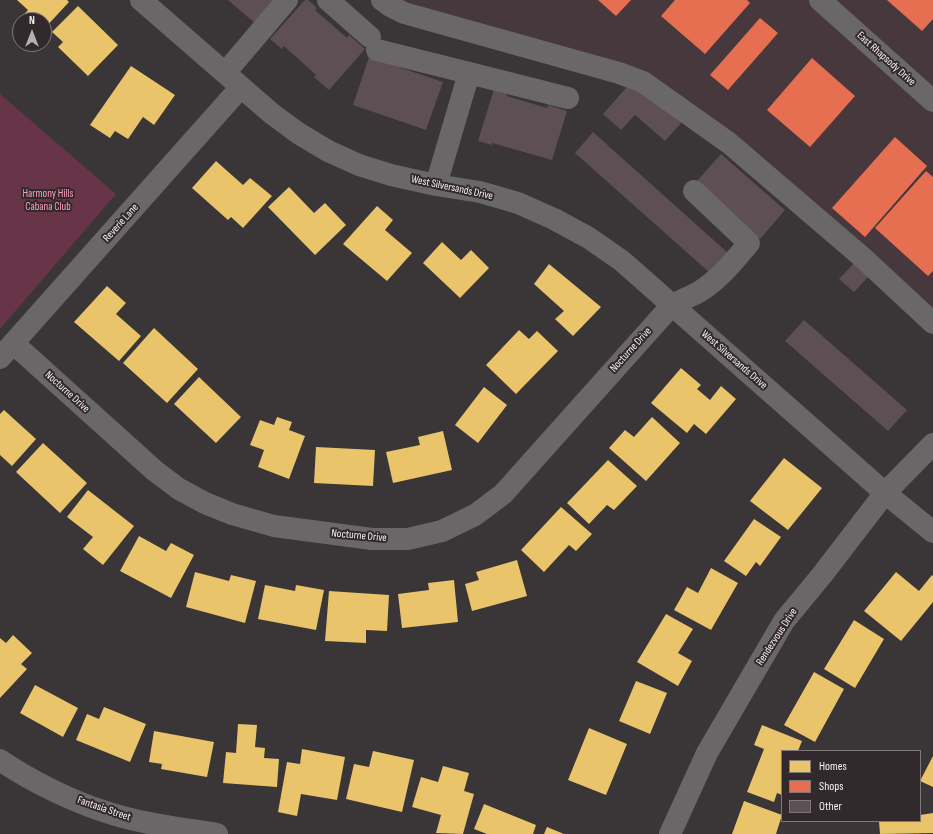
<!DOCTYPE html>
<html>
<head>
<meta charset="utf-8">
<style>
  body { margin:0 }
  #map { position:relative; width:933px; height:834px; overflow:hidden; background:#3a3537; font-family:"Sofia Sans Condensed",sans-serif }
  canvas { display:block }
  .legend { position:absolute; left:781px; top:750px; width:140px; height:72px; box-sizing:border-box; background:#32292c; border:1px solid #80797b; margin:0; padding:5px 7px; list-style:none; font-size:12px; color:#f6f0f1 }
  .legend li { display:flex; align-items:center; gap:8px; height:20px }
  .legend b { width:20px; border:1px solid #80797b }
  .north { position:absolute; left:12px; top:12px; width:40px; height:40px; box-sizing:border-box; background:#32292c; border:1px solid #80797b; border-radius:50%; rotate:0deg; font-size:11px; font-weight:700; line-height:16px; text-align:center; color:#f6f0f1 }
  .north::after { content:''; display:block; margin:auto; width:14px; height:18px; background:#b4afb0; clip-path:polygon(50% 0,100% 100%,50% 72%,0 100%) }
</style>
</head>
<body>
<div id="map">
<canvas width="933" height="834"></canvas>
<ul class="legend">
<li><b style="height:11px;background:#e9c46a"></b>Homes</li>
<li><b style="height:11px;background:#e76f51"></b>Shops</li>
<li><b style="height:11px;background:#5e4f55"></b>Other</li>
</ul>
<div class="north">N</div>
</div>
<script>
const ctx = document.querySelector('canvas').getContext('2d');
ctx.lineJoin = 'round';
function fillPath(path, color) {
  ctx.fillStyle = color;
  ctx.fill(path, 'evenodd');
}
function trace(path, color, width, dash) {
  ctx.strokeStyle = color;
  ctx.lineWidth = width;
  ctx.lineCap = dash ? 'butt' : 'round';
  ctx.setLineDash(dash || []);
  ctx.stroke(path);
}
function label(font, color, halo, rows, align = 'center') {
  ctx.font = font + ' "Sofia Sans Condensed",sans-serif';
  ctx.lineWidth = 4;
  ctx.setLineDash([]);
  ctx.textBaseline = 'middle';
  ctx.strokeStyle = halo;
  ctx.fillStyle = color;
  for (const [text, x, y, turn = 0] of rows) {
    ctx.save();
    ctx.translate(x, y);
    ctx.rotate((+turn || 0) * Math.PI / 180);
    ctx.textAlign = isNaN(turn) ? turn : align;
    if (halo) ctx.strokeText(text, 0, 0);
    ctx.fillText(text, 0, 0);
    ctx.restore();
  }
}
const built = new Path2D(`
  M385 0H933V319L650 89Z`);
const green = new Path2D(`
  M0 94 116 194 0 329Z`);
const homes = new Path2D(`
  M17 0H67L69 2 44 29V20H19L28 10Z
  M78 6 118 45 88 76 58 47 63 42 52 32Z
  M131 66 175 95 154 125 143 117 128 139 115 131 110 138 90 125Z
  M216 161 243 185 250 178 272 196 243 228 231 217 228 220 192 188Z
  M289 187 314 213 325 203 346 225 315 255 268 207Z
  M377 206 393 220 385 230 412 253 387 281 343 244Z
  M442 242 461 260 471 250 489 268 460 298 423 263Z
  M549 264 601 307 573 336 555 319 564 311 534 284Z
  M107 286 126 303 116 314 141 336 119 361 74 322Z
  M154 328 198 369 167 403 123 363Z
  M519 330 529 339 537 331 558 351 516 394 486 365Z
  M681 368 701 385 697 389 710 400 721 386 736 399 706 434 694 424 687 433 651 403Z
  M199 377 241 417 216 443 174 404Z
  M484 387 507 405 478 443 455 425Z
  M4 410 36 439 12 466 0 455V414Z
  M277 417 292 422 289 430 305 436 289 479 258 467 264 450 250 445 260 420 274 425Z
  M652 417 680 443 646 481 609 448 625 430 634 437Z
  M443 431 452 470 393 483 386 452 420 445 418 437Z
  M43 443 87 483 60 513 16 472Z
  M316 447 375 450 373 486 314 483Z
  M784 458 822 488 788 530 750 501Z
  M608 460 637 486 614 510 607 505 589 524 567 503Z
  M88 490 134 526 103 565 83 549 93 537 67 517Z
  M561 507 592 534 576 551 569 545 544 572 521 550Z
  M754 519 781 537 760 566 756 562 746 576 724 561Z
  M139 536 166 551 171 543 194 555 171 598 120 571Z
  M517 560 527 596 472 611 465 584 479 580 476 572Z
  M711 568 738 583 711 630 674 610 687 587 698 593Z
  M195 572 229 581 231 575 256 581 245 623 186 607Z
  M896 572 919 591 932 575 933 576V602L901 641 864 611Z
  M454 580 458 622 402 628 398 594 429 590 428 583Z
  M265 585 295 591 296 585 324 590 316 630 258 619Z
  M329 591 389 595 387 631 366 630V643L325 641Z
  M666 614 693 629 678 653 692 661 678 686 637 662Z
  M854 620 884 639 855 688 824 669Z
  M13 635 32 653 21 664 27 669 0 698V638L6 643Z
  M814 672 844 689 815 742 784 725Z
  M636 681 667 693 650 734 619 721Z
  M35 685 78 708 63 737 20 713Z
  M104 707 146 724 130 762 76 740 87 714 99 719Z
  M238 724 257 725 255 747 265 748 264 758 279 759 277 787 223 783 226 752 236 753Z
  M762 725 802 741 798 751H782V795L777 793 774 802 747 792 764 749 754 745Z
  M589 728 627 744 606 795 568 780Z
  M154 731 214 742 207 777 161 769 162 764 149 762Z
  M302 749 345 757 337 800 301 794 297 816 278 812 287 762 300 764Z
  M373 751 414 760 402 812 346 799 354 764 369 767Z
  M933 756V787L920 781Z
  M443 766 469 773 464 791 474 794 463 834 436 833 441 815 412 807 421 777 438 782Z
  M744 801 782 815 776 834H732Z
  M484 804 536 825 533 834H487L474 829Z
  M933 813V833L880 834 879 821H920V815Z
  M547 827 564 834H544Z`);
const shops = new Path2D(`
  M598 0H631L616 16Z
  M675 0H747L750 3 705 54 661 16Z
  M887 0H933V19L922 31Z
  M760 18 778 33 728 90 710 75Z
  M812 58 855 96 810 147 767 110Z
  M895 137 927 166 865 237 832 208Z
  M926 171 933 177V271L928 276 875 228Z`);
const building = new Path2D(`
  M228 0H279L257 25Z
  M305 0H308L317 8 315 10 347 38 349 35 365 49 329 90 314 77 316 75 284 46 282 49 270 39Z
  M369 57 443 82 426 130 353 105Z
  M633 80 681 123 665 141 635 115 621 130 603 114Z
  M494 89 507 94V96L547 108 548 105 567 111 552 160 492 143V145L478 141Z
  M593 132 728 253 710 273 575 153Z
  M721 154 785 210 760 239 696 182Z
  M855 262 870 275 854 292 839 279Z
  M804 320 907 410 888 431 785 341Z`);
const minor = new Path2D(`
  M141 0 271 113 298 133 328 151 359 165 391 175 436 185 480 192 518 203 554 219 589 238 622 261 885 493 933 532
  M328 0 370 37
  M382 0 390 6 404 13 619 73 643 82 729 143 862 257 933 323
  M820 0 933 101
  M377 50 469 73
  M225 73 287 0
  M436 185 469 73 568 98
  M13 343 155 471 179 489 205 503 232 514 274 526 372 539H408L442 531 475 515 503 494 672 305C680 301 689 297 697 293 718 281 734 261 749 243L694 191
  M0 358 241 87
  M0 760C31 781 71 801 106 812 142 824 180 828 217 834
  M670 834 707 753 784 621 822 575 885 493 933 444`);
const streetNames = [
  ["East Rhapsody Drive",886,59,42],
  ["West Silversands Drive",452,188,12],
  ["Reverie Lane",121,223,-48],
  ["Nocturne Drive",631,350,-48],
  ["West Silversands Drive",734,360,41],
  ["Nocturne Drive",67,392,42],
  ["Nocturne Drive",359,536,5],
  ["Rendezvous Drive",777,637,-57],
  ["Fantasia Street",104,809,19]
];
const parkNames = [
  ["Harmony Hills",48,194],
  ["Cabana Club",48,207]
];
fillPath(built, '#47383d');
fillPath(green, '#683447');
fillPath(homes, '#e9c46a');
fillPath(shops, '#e76f51');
fillPath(building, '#5e4f55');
trace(minor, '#696768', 22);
label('11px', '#f6f0f1', '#32292c', streetNames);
label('11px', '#fe9fbd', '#32292c', parkNames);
</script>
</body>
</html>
